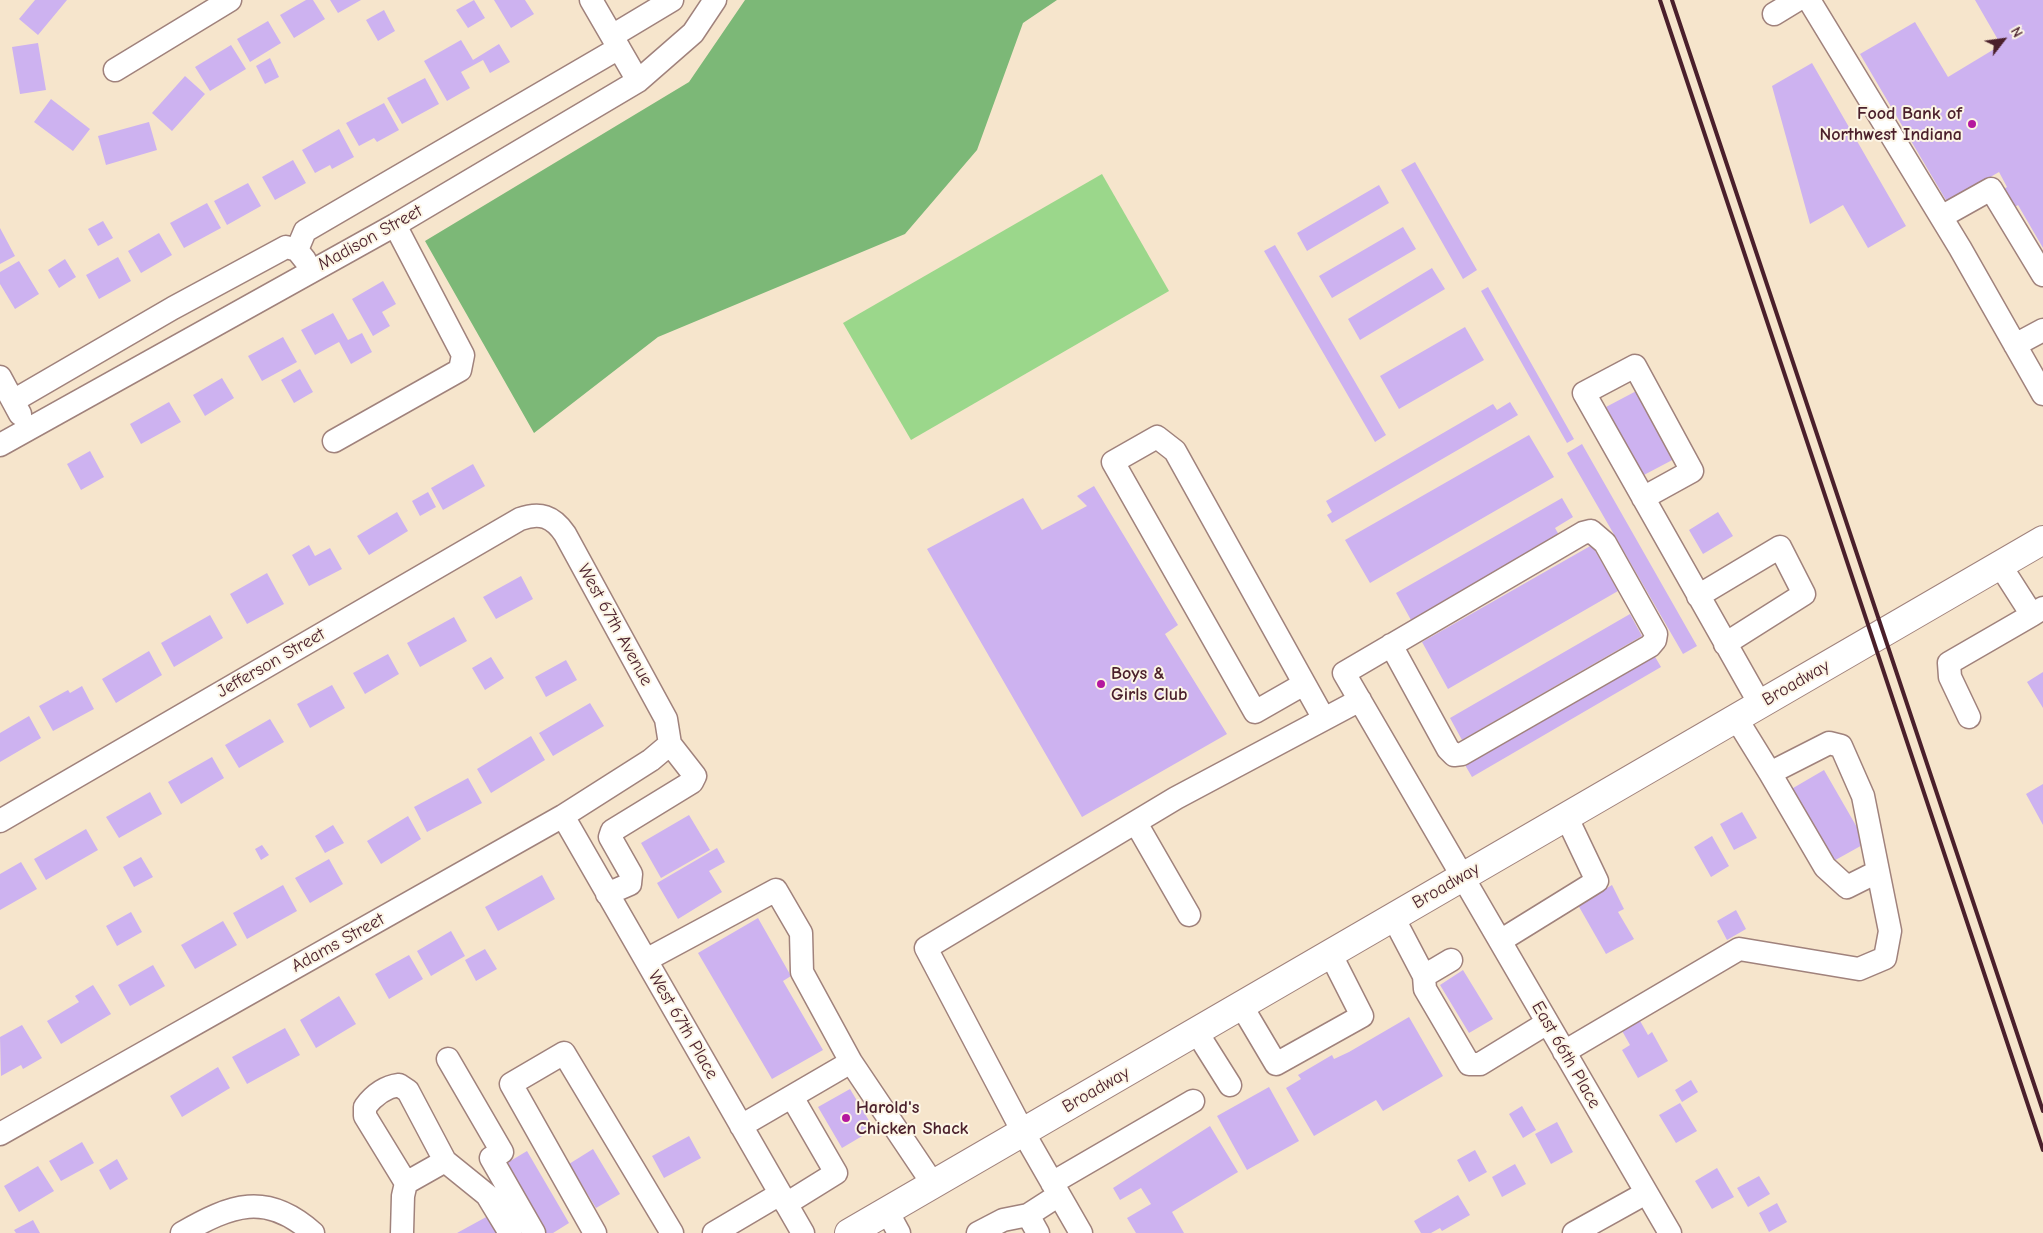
<!DOCTYPE html>
<html>
<head>
<meta charset="utf-8">
<style>
  body { margin:0 }
  #map { position:relative; width:2043px; height:1233px; overflow:hidden; background:#f6e5cc; font-family:"Comic Neue",sans-serif }
  canvas { display:block }
  .north { position:absolute; left:1978px; top:15px; width:50px; height:50px; -webkit-text-stroke:4px #fcf5e5; paint-order:stroke; rotate:60deg; font-size:14px; font-weight:700; line-height:20px; text-align:center; color:#4a1f2b }
  .north::after { content:''; display:block; margin:auto; width:18px; height:22px; background:#4a1f2b; clip-path:polygon(50% 0,100% 100%,50% 72%,0 100%) }
</style>
</head>
<body>
<div id="map">
<canvas width="2043" height="1233"></canvas>
<div class="north">N</div>
</div>
<script>
const ctx = document.querySelector('canvas').getContext('2d');
ctx.lineJoin = 'round';
function fillPath(path, color) {
  ctx.fillStyle = color;
  ctx.fill(path, 'evenodd');
}
function trace(path, color, width, dash) {
  ctx.strokeStyle = color;
  ctx.lineWidth = width;
  ctx.lineCap = dash ? 'butt' : 'round';
  ctx.setLineDash(dash || []);
  ctx.stroke(path);
}
function label(font, color, halo, rows, align = 'center') {
  ctx.font = font + ' "Comic Neue",sans-serif';
  ctx.lineWidth = 4;
  ctx.setLineDash([]);
  ctx.textBaseline = 'middle';
  ctx.strokeStyle = halo;
  ctx.fillStyle = color;
  for (const [text, x, y, turn = 0] of rows) {
    ctx.save();
    ctx.translate(x, y);
    ctx.rotate((+turn || 0) * Math.PI / 180);
    ctx.textAlign = isNaN(turn) ? turn : align;
    if (halo) ctx.strokeText(text, 0, 0);
    ctx.fillText(text, 0, 0);
    ctx.restore();
  }
}
const green = new Path2D(`
  M1102 174 1169 291 911 440 843 323Z`);
const forest = new Path2D(`
  M745 0H1057L1023 23 977 150 905 234 658 337 534 433 425 241 689 82Z`);
const building = new Path2D(`
  M35 0H67L38 35 19 19Z
  M306 0H313L325 19 294 38 280 15Z
  M330 0H361L338 13Z
  M474 0 485 18 468 28 456 10Z
  M494 0H525L534 14 511 28Z
  M1975 0H2043V248L2018 205 2010 210 1999 192 2007 187 1999 172 1947 202 1860 54 1915 22 1948 77 2001 45Z
  M384 10 395 31 378 41 366 20Z
  M268 21 281 43 250 62 237 39Z
  M461 40 473 60 499 44 510 62 490 73 483 60 461 72 470 88 447 101 424 61Z
  M38 43 46 90 20 94 12 47Z
  M231 45 246 69 210 91 195 67Z
  M270 58 279 77 265 84 256 66Z
  M1812 63 1906 226 1868 248 1843 205 1810 224 1772 86Z
  M185 76 205 94 172 131 152 113Z
  M425 78 439 104 402 124 387 98Z
  M51 99 90 129 73 151 34 122Z
  M384 103 399 130 377 142 374 138 359 146 346 123Z
  M149 122 157 150 106 165 98 136Z
  M339 129 354 157 332 169 330 165 315 173 302 150Z
  M293 160 306 183 275 200 262 177Z
  M1415 162 1477 270 1463 279 1401 170Z
  M248 183 261 206 227 225 214 201Z
  M1379 185 1389 203 1307 251 1297 233Z
  M207 203 221 228 184 248 170 223Z
  M103 221 113 238 98 246 88 229Z
  M1403 227 1416 249 1332 298 1319 276Z
  M0 228 15 256 0 264Z
  M159 233 172 255 141 273 128 251Z
  M1275 245 1386 435 1375 442 1264 251Z
  M118 257 131 281 99 299 86 275Z
  M65 259 76 277 59 288 48 270Z
  M19 261 39 294 15 309 0 284V272Z
  M1432 268 1445 289 1360 340 1348 319Z
  M383 281 396 304 382 312 390 326 373 336 352 299Z
  M1488 287 1574 439 1567 443 1481 291Z
  M333 313 348 340 362 333 372 352 351 364 339 342 315 355 301 330Z
  M1465 327 1484 360 1399 409 1380 376Z
  M283 337 297 362 262 381 248 356Z
  M300 369 313 392 294 403 281 380Z
  M222 378 234 398 205 416 193 395Z
  M1642 388 1678 457 1642 476 1606 407Z
  M169 402 181 422 141 444 130 424Z
  M1510 402 1518 415 1332 523 1327 515 1332 512 1326 501 1493 404 1497 410Z
  M1529 435 1554 477 1370 583 1345 540Z
  M1582 444 1697 646 1683 654 1567 453Z
  M90 451 104 477 81 490 67 464Z
  M473 464 485 486 443 510 431 488Z
  M1094 486 1178 625 1165 634 1227 734 1082 817 927 549 1023 498 1042 530 1087 506 1077 496Z
  M428 492 436 507 420 516 412 501Z
  M1562 498 1573 517 1555 528 1559 535 1411 620 1396 593Z
  M397 512 408 531 369 555 357 536Z
  M1718 512 1733 536 1703 554 1689 530Z
  M309 545 315 556 330 548 342 569 309 586 292 555Z
  M1592 545 1618 591 1448 689 1422 642Z
  M267 573 284 604 247 624 230 594Z
  M521 576 533 599 496 619 483 597Z
  M1630 614 1642 636 1462 740 1450 718Z
  M210 615 223 638 174 667 161 643Z
  M454 617 467 641 420 667 407 643Z
  M149 651 162 675 116 703 102 679Z
  M388 654 399 674 365 694 353 673Z
  M1654 655 1661 667 1472 777 1465 765Z
  M491 657 504 678 485 690 472 668Z
  M566 660 577 680 546 697 535 677Z
  M2043 672V708L2027 682Z
  M332 685 345 708 310 728 297 704Z
  M82 686 94 709 53 731 39 706 68 690 70 693Z
  M590 703 604 726 553 756 539 733Z
  M29 716 41 738 0 762V733Z
  M270 719 284 742 239 768 225 745Z
  M531 736 545 760 491 793 477 769Z
  M212 757 224 778 181 804 168 782Z
  M1824 770 1866 843 1830 863 1788 791Z
  M468 778 482 803 427 832 414 807Z
  M2043 784V825L2026 794Z
  M150 792 162 814 119 838 106 817Z
  M1742 812 1757 838 1734 850 1720 824Z
  M689 815 710 850 661 878 641 843Z
  M408 816 421 839 381 864 367 841Z
  M333 825 344 843 325 853 315 836Z
  M86 829 98 850 46 880 34 859Z
  M1712 836 1729 866 1711 877 1694 847Z
  M262 845 269 855 261 860 255 849Z
  M717 848 725 862 709 871 722 892 678 919 657 883Z
  M141 857 153 877 134 887 123 867Z
  M329 859 343 884 310 903 295 878Z
  M21 862 37 889 0 910V874Z
  M542 875 555 899 498 931 485 907Z
  M283 885 297 911 247 939 233 913Z
  M1612 885 1624 909 1618 912 1634 939 1606 954 1578 905Z
  M1736 910 1746 929 1727 940 1717 921Z
  M131 912 142 932 117 946 106 926Z
  M758 918 791 976 783 981 823 1050 772 1079 698 953Z
  M223 921 237 945 195 969 181 945Z
  M451 931 465 956 431 976 417 951Z
  M485 949 497 969 476 981 465 960Z
  M409 955 423 979 389 999 375 974Z
  M153 965 165 986 130 1006 118 985Z
  M1463 970 1493 1019 1469 1033 1440 985Z
  M93 985 111 1014 61 1044 47 1021 79 1002 75 996Z
  M339 996 356 1024 316 1048 300 1020Z
  M1409 1017 1443 1076 1383 1111 1376 1100 1314 1136 1286 1088 1301 1079 1298 1075 1332 1055 1334 1059 1349 1052Z
  M1639 1019 1648 1035 1652 1032 1668 1061 1638 1078 1622 1050 1630 1045 1621 1029Z
  M22 1025 42 1058 23 1069 21 1065 1 1076 0 1037Z
  M285 1028 300 1055 247 1084 232 1057Z
  M218 1067 230 1088 182 1117 170 1096Z
  M1691 1080 1698 1092 1682 1102 1675 1090Z
  M1269 1087 1299 1141 1247 1170 1217 1116Z
  M850 1089 874 1129 842 1148 818 1107Z
  M1680 1103 1697 1131 1676 1143 1659 1115Z
  M1522 1106 1536 1130 1523 1138 1509 1114Z
  M1557 1122 1573 1152 1551 1164 1535 1134Z
  M1210 1126 1238 1172 1172 1212 1184 1233H1136L1127 1218 1151 1204 1141 1188 1120 1200 1113 1188Z
  M689 1136 701 1158 664 1178 652 1156Z
  M82 1142 94 1163 61 1181 49 1161Z
  M593 1149 620 1194 596 1208 569 1164Z
  M1475 1150 1487 1172 1469 1182 1457 1160Z
  M527 1151 569 1223 553 1233H542L502 1166Z
  M117 1159 128 1179 110 1190 99 1170Z
  M1515 1164 1526 1184 1502 1197 1492 1177Z
  M38 1166 54 1191 19 1212 4 1186Z
  M1717 1168 1734 1197 1712 1209 1695 1181Z
  M1759 1176 1770 1194 1748 1207 1737 1188Z
  M1458 1195 1470 1215 1442 1231 1440 1228 1431 1233H1421L1414 1221Z
  M1777 1203 1787 1222 1769 1232 1759 1213Z
  M488 1216 498 1233H457Z
  M33 1220 40 1233H16L14 1230Z`);
const minor = new Path2D(`
  M591 0 638 81
  M1809 0 1960 248 2043 394
  M1774 14 1797 0
  M612 36 672 0
  M115 70 230 0
  M1941 217 1991 189 2043 275
  M297 250 305 231 619 48
  M2015 345 2043 330
  M0 377 20 414
  M13 401 173 308 286 247 297 250 305 260
  M334 441 460 370 463 355 395 225
  M0 445 395 225 638 81 693 33 715 0
  M1643 498 1692 471 1635 366 1584 393 1760 704
  M2000 565 2032 615 2043 608
  M1698 596 1780 547 1804 594 1725 644
  M1391 645 1448 749 1454 755 1462 754 1650 646 1655 640 1656 634 1605 543 1591 531 1583 533 1344 673 1670 1233
  M1304 684 1255 712 1113 462 1157 437 1175 451 1324 719
  M1969 717 1950 677 1949 663 2032 615
  M1770 773 1825 867 1847 887 1877 872
  M563 816 803 1233
  M0 821 520 519C540 512 553 516 565 534L666 719 670 744 695 776 692 782 612 831 610 837 631 874 630 884 607 894
  M1136 823 1189 915
  M1393 917 1424 976 1425 989 1469 1064H1480L1547 1023
  M1500 941 1597 881 1566 816
  M646 960 776 890 801 933 802 972 851 1062
  M1424 976 1451 960
  M1241 1005 1276 1064 1362 1016 1330 953
  M1196 1031 1230 1085
  M1564 1052 1739 949 1859 969 1885 958 1890 931 1863 796 1841 746 1829 743 1770 773 1736 718
  M448 1059 502 1152 491 1158 534 1233
  M741 1126 851 1062 933 1184
  M0 1134 563 816 651 760 670 744
  M406 1183 445 1161
  M1052 1183 1193 1101
  M786 1204 836 1173 792 1097
  M887 1211 899 1233
  M1028 1215 1038 1233
  M182 1233C231 1205 266 1191 313 1233
  M402 1233 403 1196 406 1183 365 1116V1107C374 1095 384 1087 399 1085L408 1091 445 1161 487 1195 510 1233
  M595 1233 511 1084 564 1053 672 1233
  M714 1233 780 1194
  M978 1233 1003 1220 1028 1215 1059 1195
  M1081 1233 1023 1132 926 948 1176 798 1360 700
  M1574 1233 1646 1193`);
const major = new Path2D(`
  M849 1233 2043 540`);
const rail = new Path2D(`
  M1660 0 2043 1150
  M1672 0 2043 1111`);
const markers = [
  [1972,124,5,"#b5179e"],
  [1101,684,5,"#b5179e"],
  [846,1118,5,"#b5179e"]
];
const poiNames = [
  ["Food Bank of",1962,114,"right"],
  ["Northwest Indiana",1962,135,"right"],
  ["Boys &",1111,674],
  ["Girls Club",1111,695],
  ["Harold's",856,1108],
  ["Chicken Shack",856,1129]
];
const streetNames = [
  ["Madison Street",370,238,-29],
  ["West 67th Avenue",615,625,61],
  ["Jefferson Street",271,663,-30],
  ["Broadway",1796,683,-30],
  ["Broadway",1446,886,-30],
  ["Adams Street",338,943,-29],
  ["West 67th Place",683,1025,60],
  ["East 66th Place",1566,1055,60],
  ["Broadway",1096,1090,-30]
];
fillPath(green, '#9bd78b');
fillPath(forest, '#7cb877');
fillPath(building, '#cdb2f0');
trace(minor, '#a0827c', 25);
trace(major, '#a0827c', 30);
trace(minor, '#fff', 22);
trace(major, '#fff', 28);
trace(rail, '#4a1f2b', 4);
for (const [x, y, r, color] of markers) {
  const dot = new Path2D();
  dot.arc(x, y, r, 0, 2 * Math.PI);
  ctx.fillStyle = color;
  ctx.fill(dot);
  trace(dot, '#fcf5e5', 2);
}
label('bold 18px', '#4a1f2b', '#fcf5e5', poiNames, 'left');
label('18px', '#4a1f2b', '#fcf5e5', streetNames);
</script>
</body>
</html>
